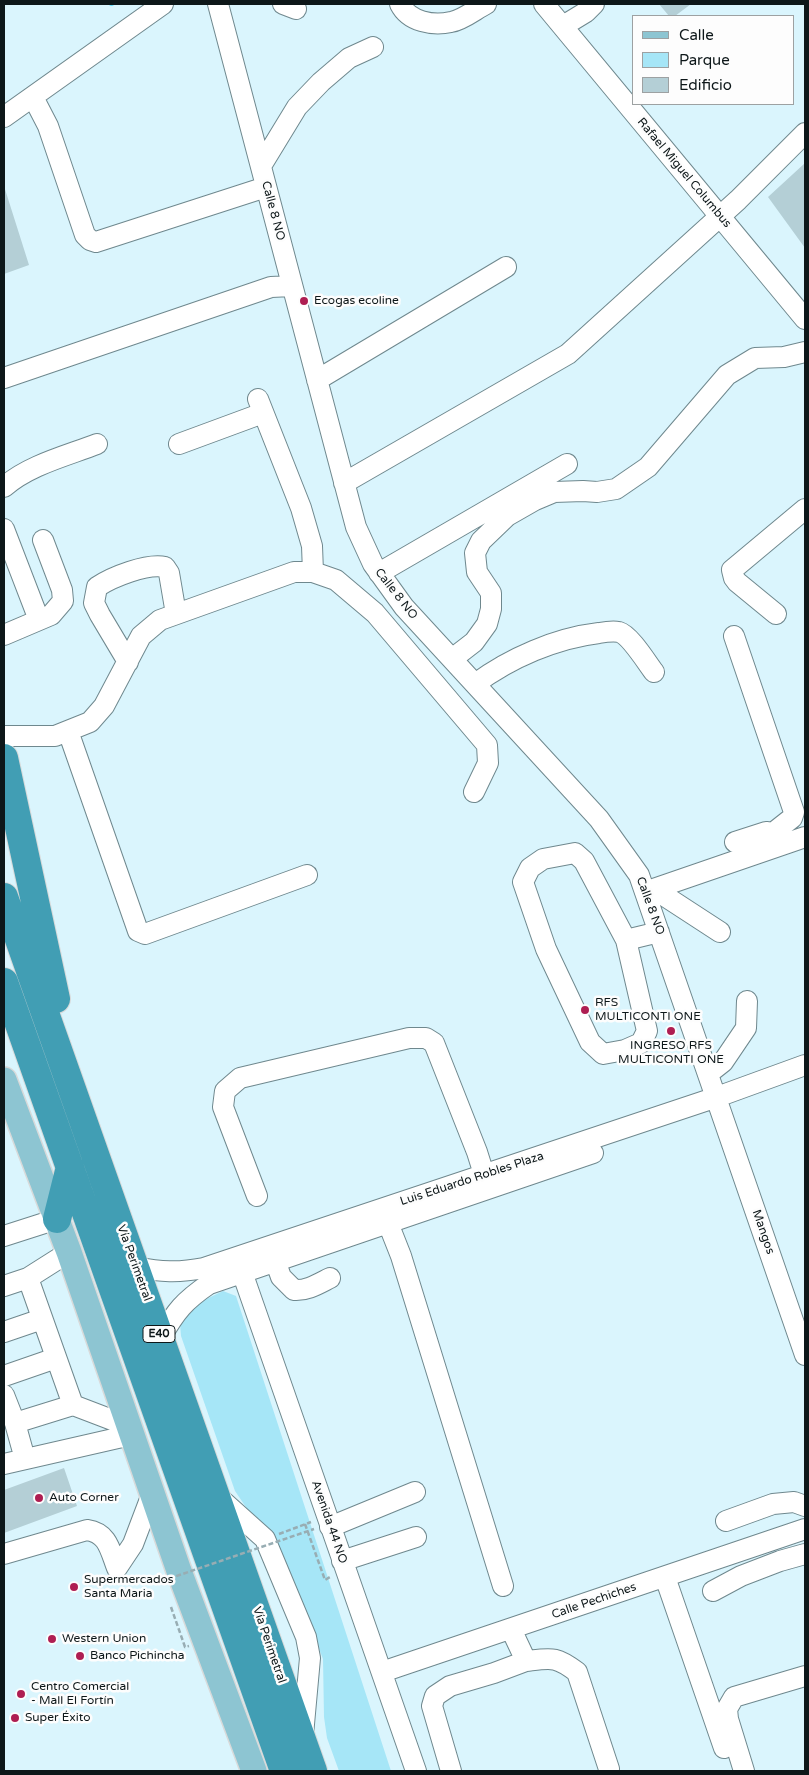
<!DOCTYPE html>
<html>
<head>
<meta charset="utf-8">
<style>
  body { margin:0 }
  #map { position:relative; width:809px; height:1775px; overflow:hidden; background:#daf5fd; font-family:"Varela Round",sans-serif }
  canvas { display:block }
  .frame { position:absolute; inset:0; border:5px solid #0d1719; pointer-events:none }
  .legend { position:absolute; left:632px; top:15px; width:162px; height:90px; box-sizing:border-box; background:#fdfdfd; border:1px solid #9da1a2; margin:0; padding:6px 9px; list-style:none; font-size:15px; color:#0d1719 }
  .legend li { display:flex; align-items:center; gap:10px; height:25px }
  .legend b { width:25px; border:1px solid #9da1a2 }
</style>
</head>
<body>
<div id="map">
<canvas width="809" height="1775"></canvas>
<div class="frame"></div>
<ul class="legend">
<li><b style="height:6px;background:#8dc5d2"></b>Calle</li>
<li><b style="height:14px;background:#a6e6f7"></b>Parque</li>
<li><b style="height:14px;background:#b4cfd6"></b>Edificio</li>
</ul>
</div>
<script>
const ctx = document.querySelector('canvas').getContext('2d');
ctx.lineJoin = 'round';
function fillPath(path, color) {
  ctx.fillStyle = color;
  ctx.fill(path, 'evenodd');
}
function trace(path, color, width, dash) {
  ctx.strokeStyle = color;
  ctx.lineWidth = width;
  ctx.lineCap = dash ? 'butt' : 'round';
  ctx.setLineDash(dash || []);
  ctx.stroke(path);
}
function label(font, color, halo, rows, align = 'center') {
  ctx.font = font + ' "Varela Round",sans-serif';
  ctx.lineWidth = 5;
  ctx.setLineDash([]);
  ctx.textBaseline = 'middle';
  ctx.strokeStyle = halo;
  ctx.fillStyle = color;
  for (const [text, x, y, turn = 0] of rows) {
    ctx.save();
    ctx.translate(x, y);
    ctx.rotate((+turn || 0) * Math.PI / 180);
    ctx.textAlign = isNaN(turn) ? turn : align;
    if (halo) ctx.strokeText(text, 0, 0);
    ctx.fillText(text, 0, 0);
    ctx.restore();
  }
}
const green = new Path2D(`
  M223 1291 236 1296 391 1771H339L327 1738 324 1717 323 1659 279 1546 258 1525 235 1491 181 1336 180 1324 192 1306Z`);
const stream = new Path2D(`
  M111 4H112`);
const building = new Path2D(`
  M659 4H691L675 16H669Z
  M805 163V248L768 197Z
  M4 186 29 265 4 274Z
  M64 1468 77 1506 4 1533V1490Z`);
const path = new Path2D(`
  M305 1524 325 1580 330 1577
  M279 1534 311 1522
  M171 1607 185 1647 189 1646`);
const minor = new Path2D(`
  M218 4 356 527 373 564 404 607 599 819 639 875 805 1355
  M283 4 296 9
  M400 4C409 22 433 26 451 22 463 20 476 9 486 4
  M544 4 805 319
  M563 26 586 12 594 4
  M33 97 48 126 85 235 90 240 96 242 266 187
  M4 117 163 4
  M261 166 297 107 321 82 349 58 373 47
  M4 378 271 287 292 286
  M317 380 506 267
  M258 399 301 508 312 546 313 572
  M179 444 263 413
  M344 483 568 354 738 200 805 133
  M4 487C29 465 66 456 97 444
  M4 529 39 620
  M379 573 567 464
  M776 614 737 582 734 578 732 570 805 509
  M4 635 51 615 63 601 62 590 43 540
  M734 636 794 812 792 818 773 833
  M452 659 474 642 487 624 491 609V593L477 572 475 553 481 541 507 516 535 500 554 492 583 491 597 492 616 489 648 467 727 375 755 358 784 357 805 352
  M128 662 100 615 94 603 97 587C112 577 147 563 165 567L169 573 176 614
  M475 684C510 658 556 638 599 633 605 632 613 631 619 632 630 635 647 663 654 672
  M68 731 138 931 145 934 307 875
  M4 736H55L90 722 104 706 141 636 160 620 294 572H313L336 580 375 613 487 745 488 763 474 792
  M735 842 766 832 773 833 779 844
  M575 853 584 861 626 940 647 1031 641 1043 625 1050 603 1054 590 1042 546 949 523 882 530 868 543 859Z
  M654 889 720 932
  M645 892 805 837
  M626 940 659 932
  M709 1073 723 1062 746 1028 747 1001
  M257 1196 223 1107 225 1091 240 1078 409 1038H426L434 1043 477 1152 488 1187
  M388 1223 401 1256 503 1586
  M4 1236 57 1219
  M69 1252 28 1278 73 1405 128 1426
  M275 1260 281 1277 294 1290C307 1291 318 1284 330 1278
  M136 1267C161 1272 178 1273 204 1268L717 1097 805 1065
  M242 1272 416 1771
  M4 1286 28 1278
  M4 1332 42 1319
  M161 1337C176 1311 184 1301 209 1284L593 1153
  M4 1376 56 1358
  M4 1395 15 1423 73 1405
  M15 1423 25 1459
  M4 1464 131 1435
  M216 1495 265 1539 306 1637 310 1658 303 1735
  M726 1521 773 1504 794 1502 805 1506
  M330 1527 415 1492
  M4 1554 87 1530C108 1533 110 1550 117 1568
  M342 1561 416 1537
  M117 1568 133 1544 152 1494
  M665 1577 724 1748
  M713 1591 741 1576 780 1561 805 1554
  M511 1629 526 1661C552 1658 556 1656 577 1672L609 1769
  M382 1672 805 1529
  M451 1771 432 1706 435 1696 450 1686 494 1673 526 1661
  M744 1771 728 1719 727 1709 734 1697 805 1676`);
const major = new Path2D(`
  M4 1080 69 1252 179 1571 254 1771`);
const highway = new Path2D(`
  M4 758 56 999
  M4 897 313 1771
  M4 982 284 1771
  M57 1219 70 1167`);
const pathBridge = new Path2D(`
  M162 1581 314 1529`);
const markers = [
  [304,301,5,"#ae1e52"],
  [585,1010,5,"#ae1e52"],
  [671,1031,5,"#ae1e52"],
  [39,1498,5,"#ae1e52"],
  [74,1587,5,"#ae1e52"],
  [52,1639,5,"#ae1e52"],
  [80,1656,5,"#ae1e52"],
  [21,1694,5,"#ae1e52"],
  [15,1718,5,"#ae1e52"]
];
const shields = [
  [159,1334,32]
];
const shieldNames = [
  ["E40",159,1334]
];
const streetNames = [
  ["Rafael Miguel Columbus",684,173,50],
  ["Calle 8 NO",273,211,75],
  ["Calle 8 NO",396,594,52],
  ["Calle 8 NO",650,906,70],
  ["Luis Eduardo Robles Plaza",472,1179,-18],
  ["Mangos",763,1232,71],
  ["Vía Perimetral",134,1263,70],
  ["Avenida 44 NO",329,1522,71],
  ["Calle Pechiches",594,1601,-19],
  ["Vía Perimetral",269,1645,71]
];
const poiNames = [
  ["Ecogas ecoline",314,301],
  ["RFS",595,1003],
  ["MULTICONTI ONE",595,1017],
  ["INGRESO RFS",671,1046,"center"],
  ["MULTICONTI ONE",671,1060,"center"],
  ["Auto Corner",49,1498],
  ["Supermercados",84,1580],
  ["Santa Maria",84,1594],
  ["Western Union",62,1639],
  ["Banco Pichincha",90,1656],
  ["Centro Comercial",31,1687],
  ["- Mall El Fortín",31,1701],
  ["Super Éxito",25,1718]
];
fillPath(green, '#a6e6f7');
trace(stream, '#64e0fe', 4);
fillPath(building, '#b4cfd6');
trace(minor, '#6f888e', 22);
trace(major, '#d8dada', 28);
trace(highway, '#d8dada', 30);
trace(path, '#98adb3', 2.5, [5, 2.5]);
trace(minor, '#fff', 20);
trace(major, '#8dc5d2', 25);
trace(highway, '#419eb4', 28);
trace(pathBridge, '#98adb3', 2.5, [5, 2.5]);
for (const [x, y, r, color] of markers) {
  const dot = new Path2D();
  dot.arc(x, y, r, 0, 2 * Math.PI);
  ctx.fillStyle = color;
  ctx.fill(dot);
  trace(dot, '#fdfdfd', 2);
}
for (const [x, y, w] of shields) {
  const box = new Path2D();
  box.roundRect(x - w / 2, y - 8.5, w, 17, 4);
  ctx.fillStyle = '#fdfdfd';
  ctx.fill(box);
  trace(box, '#0d1719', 1);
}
label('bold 11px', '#0d1719', null, shieldNames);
label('12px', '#0d1719', '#fdfdfd', streetNames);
label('12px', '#0d1719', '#fdfdfd', poiNames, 'left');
</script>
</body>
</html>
